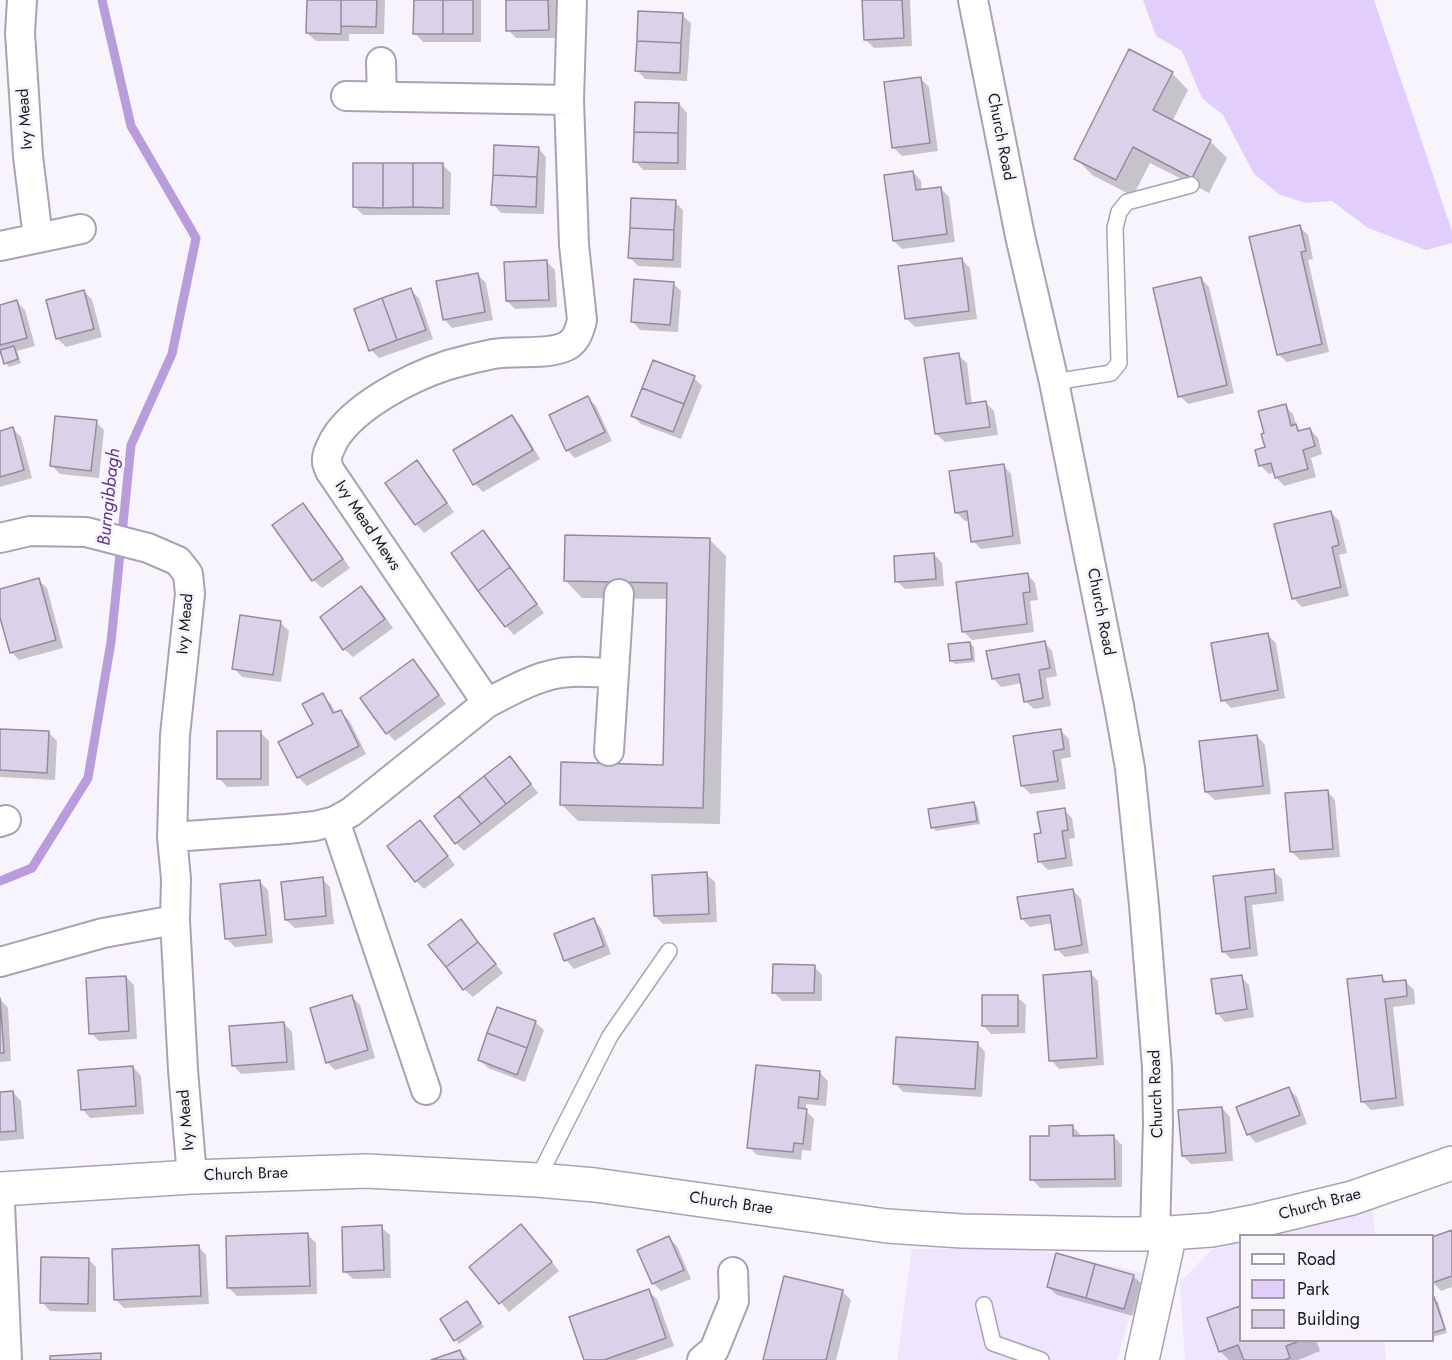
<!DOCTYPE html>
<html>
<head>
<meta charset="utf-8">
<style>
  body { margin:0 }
  #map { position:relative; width:1452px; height:1360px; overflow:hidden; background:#f8f4fe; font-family:Jost,sans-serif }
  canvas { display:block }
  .legend { position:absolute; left:1239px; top:1234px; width:195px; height:108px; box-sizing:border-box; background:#f8f4fe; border:2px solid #a09ca5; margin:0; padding:8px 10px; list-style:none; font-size:18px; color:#1c1820 }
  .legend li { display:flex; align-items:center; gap:12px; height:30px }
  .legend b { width:30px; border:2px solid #a09ca5 }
</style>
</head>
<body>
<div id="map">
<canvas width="1452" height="1360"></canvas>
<ul class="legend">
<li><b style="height:8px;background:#fff"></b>Road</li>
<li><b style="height:16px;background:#e2cefc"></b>Park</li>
<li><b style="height:16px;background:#dbd1e9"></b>Building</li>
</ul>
</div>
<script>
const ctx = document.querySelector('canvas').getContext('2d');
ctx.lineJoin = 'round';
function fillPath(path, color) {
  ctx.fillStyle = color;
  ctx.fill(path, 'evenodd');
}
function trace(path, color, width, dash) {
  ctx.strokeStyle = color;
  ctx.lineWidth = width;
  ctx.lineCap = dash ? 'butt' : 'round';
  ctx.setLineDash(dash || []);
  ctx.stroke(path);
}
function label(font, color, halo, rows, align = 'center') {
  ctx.font = font + ' Jost,sans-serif';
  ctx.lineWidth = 6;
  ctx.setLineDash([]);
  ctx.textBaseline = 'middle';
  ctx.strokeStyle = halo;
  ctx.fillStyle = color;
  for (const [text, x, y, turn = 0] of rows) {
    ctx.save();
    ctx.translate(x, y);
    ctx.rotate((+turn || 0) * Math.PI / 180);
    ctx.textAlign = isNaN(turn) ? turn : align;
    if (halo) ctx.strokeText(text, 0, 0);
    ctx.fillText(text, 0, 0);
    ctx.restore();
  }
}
const built = new Path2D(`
  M1372 1204 1375 1235H1259Z
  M1240 1241V1340L1384 1341 1386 1360H1185L1180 1282 1212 1249Z
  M1028 1248 1143 1273 1117 1360H897L912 1249Z`);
const green = new Path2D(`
  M1143 0H1374L1452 231V243L1426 250 1368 228 1332 201 1306 203 1280 195 1254 174 1223 115 1202 98 1182 51 1156 36Z`);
const shadow = new Path2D(`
  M308 0H385L384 34H349V41H316L307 33Z
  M415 0H481V42H423L415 33Z
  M507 0H556V38H516L508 30Z
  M864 0H910L912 46 874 48 865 39Z
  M682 15 691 23 687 81 645 79 637 70Z
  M1172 73 1188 90 1172 122 1210 141 1227 158 1209 193 1150 163 1133 196 1092 175 1076 158Z
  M921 79 929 87 938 151 902 156 894 148Z
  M679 104 687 113 686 170H643L635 161Z
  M538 148 546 157 544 214 501 213 493 204Z
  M442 164 451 173 450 215H363L355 207Z
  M913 172 921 181 922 191 940 188 949 197 955 242 902 249 894 241Z
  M675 202 683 210 681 268 638 266 630 258Z
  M1300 227 1308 235 1313 259 1308 260 1329 352 1287 362 1278 354Z
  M961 259 970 268 977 319 915 327 907 319 900 268Z
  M547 262 555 270 557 307 515 309 507 301Z
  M478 275 486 283 493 320 452 328 444 319Z
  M1201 279 1209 287 1234 393 1188 404 1180 396Z
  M673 283 681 291 678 332 640 330 632 321Z
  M410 290 419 298 433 339 379 358 371 350Z
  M84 291 92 300 102 337 66 347 57 338Z
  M17 302 25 310 35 346 17 351 21 363 9 367 6 363 3 354 0 355V306Z
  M958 355 967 363 972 405 986 403 994 411 998 435 945 442 936 434Z
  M694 378 702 386 681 439 641 424 633 416Z
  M588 398 596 406 612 441 575 458 567 450Z
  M1285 406 1293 414 1297 427 1301 432 1310 429 1318 438 1322 454 1311 458 1316 477 1284 486 1276 477 1275 472 1269 474 1261 466 1257 451 1267 448Z
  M512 417 520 425 540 459 483 492 475 484Z
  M96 422 104 430 99 478 60 474 52 466Z
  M13 429 21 437 32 478 0 487V432Z
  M417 462 425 471 454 512 424 533 416 524Z
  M1003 465 1011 474 1021 544 981 549 973 541 970 520 965 521 956 512Z
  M303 505 311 513 350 568 322 588 313 580 274 526Z
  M1331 512 1339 521 1347 553 1339 555 1349 596 1302 607 1294 599 1276 525Z
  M483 532 491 540 544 613 514 635 506 626Z
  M709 539 726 556 720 824 578 821 562 805 664 766 668 599 582 598 566 581Z
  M934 554 942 563 944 586 905 589 897 581Z
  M1027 574 1035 583 1038 600 1030 601 1034 632 972 640 964 632Z
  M38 580 47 588 63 648 19 660 11 652 0 613V590Z
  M361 588 370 596 393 628 353 657 344 649Z
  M280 622 289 631 281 682 242 677 234 668Z
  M1267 634 1276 643 1285 698 1231 708 1223 700Z
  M1044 642 1052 651 1057 676 1046 678 1051 706 1034 709 1025 701 1022 683 1001 687 993 678Z
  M970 643 974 647 975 662 955 664 951 661Z
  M412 661 421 669 446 704 395 741 387 733Z
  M322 695 331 704 336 714 340 712 349 720 366 754 307 786 299 778 280 743 315 725Z
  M0 730 49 733 57 741 55 780 0 777Z
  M1060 730 1069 739 1071 757 1061 759 1066 789 1031 794 1022 786Z
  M260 732 269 741V786L227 787 219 778Z
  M1257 736 1265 745 1271 794 1215 800 1206 792Z
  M510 758 518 766 538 793 464 851 456 843Z
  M1327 791 1335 800 1340 857 1300 860 1291 851Z
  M974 803 977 807 980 824 936 831 932 827Z
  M1064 810 1072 818 1075 838 1069 839 1073 866 1048 870 1040 862 1042 835Z
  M428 831 455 865 424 889 416 881Z
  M1273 871 1282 879 1284 901 1252 905 1258 956 1231 959 1223 951 1215 877Z
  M706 874 715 882 717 922 663 924 655 916Z
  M322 879 330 887 334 924 295 928 286 920Z
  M259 881 268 890 273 943 235 947 227 939Z
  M1073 890 1081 899 1089 953 1065 957 1057 949 1053 923 1030 927 1022 919Z
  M593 920 601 928 611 954 574 969 566 960 556 935Z
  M461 921 469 930 503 973 473 997 464 989 430 945Z
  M814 966 822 975V1001H782L774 992Z
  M1090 973 1098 981 1104 1065 1059 1069 1051 1060Z
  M126 977 134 985 137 1039 99 1041 91 1033Z
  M1241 977 1249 985 1254 1017 1225 1022 1217 1013Z
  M1382 977 1388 983 1405 981 1414 990 1415 1004 1393 1007 1404 1106 1371 1110 1362 1101Z
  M352 997 360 1005 375 1058 335 1070 327 1062Z
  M1017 997 1026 1005 1025 1033 991 1034 983 1025Z
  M0 999 8 1008 11 1061 0 1062Z
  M535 1022 544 1030 525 1082 488 1068 480 1060Z
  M284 1023 292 1032 295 1070 241 1074 233 1065Z
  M977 1043 985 1052 982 1097 903 1092 895 1083Z
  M133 1067 141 1076 144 1114 90 1118 82 1109Z
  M820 1073 828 1081 826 1106 806 1104V1111L814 1119 811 1151 802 1150 801 1160 757 1155 749 1147Z
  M1289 1089 1297 1097 1307 1124 1256 1143 1248 1134Z
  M13 1092 21 1101 24 1139 0 1141V1093Z
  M1222 1108 1230 1117 1233 1161 1191 1164 1183 1156Z
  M1073 1127 1081 1135V1137H1114L1122 1145V1187L1040 1188 1032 1179 1050 1138Z
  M381 1227 390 1235 391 1278 353 1279 344 1271Z
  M1452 1232V1287L1441 1291 1433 1282Z
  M308 1235 316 1243 317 1294 237 1296 229 1288Z
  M530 1235 559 1271 509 1312 471 1267Z
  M669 1238 677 1246 691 1279 661 1291 653 1283Z
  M198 1246 206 1255 209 1304 124 1308 115 1299Z
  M88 1259 96 1267V1312L50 1311 42 1302Z
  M1133 1276 1142 1284 1133 1316 1057 1295 1048 1287Z
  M785 1278 843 1292 851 1300 836 1360H765Z
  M648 1291 657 1299 674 1346 635 1360H586Z
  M1432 1299H1434L1438 1302 1447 1333 1432 1337Z
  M470 1307 484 1327 459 1344 442 1320Z
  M1240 1308V1340H1316L1320 1351 1298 1360H1229L1220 1351 1209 1319Z
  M460 1351 468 1360H436Z`);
const stream = new Path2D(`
  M0 881 32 868 88 778 111 642 131 445 172 354 196 238 131 126 102 0`);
const building = new Path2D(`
  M307 0H341V34L306 33Z
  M341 0H377L376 27 341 26Z
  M414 0H443V34H413Z
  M443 0H473V34H443Z
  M506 0H548L549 30 506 31Z
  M862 0H902L904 38 864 40Z
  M638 11 683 13 681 43 637 41Z
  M637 41 681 43 680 73 635 71Z
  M1129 49 1173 72 1153 110 1211 140 1192 178 1133 147 1116 180 1074 159Z
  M921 77 930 143 892 148 884 82Z
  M635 102 679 103 678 133 634 132Z
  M634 132 678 133V163L633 162Z
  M494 145 539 147 537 177 493 175Z
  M353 163H383V208L353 207Z
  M383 163H413V207L383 208Z
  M413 163H443V208L413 207Z
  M913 171 916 190 941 187 947 234 893 241 884 175Z
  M493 175 537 177 536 207 491 205Z
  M631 198 676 200 674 230 630 228Z
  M1300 225 1306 251 1301 252 1322 344 1277 355 1249 237Z
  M630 228 674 230 673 260 628 258Z
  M962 258 969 311 905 319 898 266Z
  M547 260 549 300 506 301 504 262Z
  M478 273 485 312 443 320 436 281Z
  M1201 277 1227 385 1178 397 1153 288Z
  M634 279 674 282 670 325 631 322Z
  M411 288 426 330 397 340 382 298Z
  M84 290 94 329 56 339 46 300Z
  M382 298 397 340 369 351 354 309Z
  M17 300 27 338 0 345V305Z
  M14 346 18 359 4 364 0 350Z
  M959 353 966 404 986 401 990 427 935 434 924 358Z
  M653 360 695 376 684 404 642 388Z
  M642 388 684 404 673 432 631 416Z
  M588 396 605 432 566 451 549 415Z
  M1286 404 1291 426 1296 424 1298 431 1310 428 1315 446 1303 450 1308 469 1275 478 1271 463 1259 466 1255 450 1265 447 1261 434 1264 433 1258 411Z
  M512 415 533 450 473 485 453 450Z
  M55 416 97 420 91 471 50 466Z
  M13 427 24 470 0 477V431Z
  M417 460 447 503 415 525 385 483Z
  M1004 464 1013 536 971 542 967 511 955 513 949 471Z
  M303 503 343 559 312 581 272 525Z
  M1331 511 1339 545 1332 547 1341 587 1292 599 1274 524Z
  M483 530 510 567 478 591 451 553Z
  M565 535 710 538 703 808 560 805 561 762 663 765 667 583 564 581Z
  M934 553 936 579 895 582 894 556Z
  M510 567 537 604 505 627 478 591Z
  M1028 573 1030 592 1023 593 1027 624 962 632 956 582Z
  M39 578 56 640 10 653 0 618V589Z
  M361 586 385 619 343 650 320 617Z
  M240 615 281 621 273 675 232 669Z
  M1268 633 1278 690 1221 701 1211 643Z
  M1045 641 1050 668 1039 670 1043 698 1024 702 1019 674 992 679 986 651Z
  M970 642 972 659 950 661 948 644Z
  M413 659 439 695 386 734 360 698Z
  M323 693 333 713 341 710 359 746 297 778 278 742 313 724 302 704Z
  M0 729 49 731 47 773 0 770Z
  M1061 729 1064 749 1053 751 1058 781 1021 786 1013 736Z
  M217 731H261V779H217Z
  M1257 735 1263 786 1205 792 1199 741Z
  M510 756 531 784 506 804 484 776Z
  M484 776 506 804 481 824 459 796Z
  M1328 790 1333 849 1290 852 1285 793Z
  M459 796 481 824 455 844 434 816Z
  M974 802 977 821 931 828 928 809Z
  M1065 808 1068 830 1062 831 1066 858 1038 862 1034 834 1041 833 1037 812Z
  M420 820 448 856 415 882 387 846Z
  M1274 869 1276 893 1245 897 1250 948 1222 952 1213 876Z
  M707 872 709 914 654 916 652 875Z
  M323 877 326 916 285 920 281 882Z
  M260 880 266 935 225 939 220 884Z
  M1073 889 1082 945 1055 950 1050 915 1021 919 1017 897Z
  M594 918 604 946 564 961 554 934Z
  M461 919 478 942 446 967 428 945Z
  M478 942 496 964 463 990 446 967Z
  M773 964 815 965 814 993H772Z
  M1091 971 1097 1058 1049 1061 1043 975Z
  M1242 975 1247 1009 1216 1014 1211 979Z
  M1382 975 1383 982 1406 980 1407 996 1385 999 1396 1098 1361 1102 1347 979Z
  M126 976 129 1031 89 1034 86 978Z
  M352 995 368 1050 326 1063 310 1008Z
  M982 995H1018V1026H982Z
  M0 998 4 1053H0Z
  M497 1007 536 1021 527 1048 487 1033Z
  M284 1022 287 1062 232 1066 229 1026Z
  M487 1033 527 1048 517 1075 478 1060Z
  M896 1037 978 1042 975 1089 893 1084Z
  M756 1065 820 1071 818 1099 799 1097 798 1108 807 1109 803 1144 794 1143 793 1152 747 1148Z
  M133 1066 136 1106 81 1110 78 1070Z
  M1289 1087 1300 1115 1247 1135 1236 1107Z
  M13 1091 16 1131 0 1132V1092Z
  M1222 1107 1226 1153 1182 1156 1178 1110Z
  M1073 1125V1136L1114 1135 1115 1179 1030 1180V1136H1049V1126Z
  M521 1224 552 1262 499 1304 469 1267Z
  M382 1225 384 1270 343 1272 342 1227Z
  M1452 1230V1276L1432 1283V1237Z
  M308 1233 310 1286 227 1288 226 1236Z
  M669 1236 684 1270 652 1284 637 1250Z
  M199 1245 201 1296 114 1300 112 1249Z
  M1056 1253 1095 1264 1086 1298 1047 1287Z
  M41 1257 89 1258 88 1304 40 1303Z
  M1095 1264 1134 1275 1124 1309 1086 1298Z
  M784 1276 843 1290 826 1360H763Z
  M649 1289 666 1338 604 1360H584L569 1317Z
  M1432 1297H1434L1445 1329 1432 1333Z
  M467 1301 481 1323 454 1341 440 1319Z
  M1240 1306V1340H1302L1286 1346 1290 1358 1284 1360H1244L1238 1345 1219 1352 1207 1318Z
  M460 1350 464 1360H431Z
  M101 1353V1360H50V1356Z`);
const lane = new Path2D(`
  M1054 382 1111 373 1119 363 1115 228 1119 212 1127 202 1191 185
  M537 1180 610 1036 669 951
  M984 1305 993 1343 1041 1360`);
const street = new Path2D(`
  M22 0 20 33 28 156 38 238
  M973 0 1020 236 1054 382 1119 706 1130 768 1144 905 1157 1067 1158 1123 1155 1234
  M381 62 382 97
  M346 96 569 100
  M0 246 81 229
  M0 538 30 531 86 532 148 548 178 561 188 574 190 594 175 735 172 837 176 879 175 920 183 1070 192 1177
  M487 703C513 690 541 673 571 672 585 671 599 673 613 673
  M609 751 619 594
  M335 821 426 1090
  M0 822 6 820
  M172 837 287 829 315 826 335 821 351 812 487 703 330 471C329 468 327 465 327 462 326 454 331 447 334 440 354 406 411 377 448 365 462 361 478 357 493 354 514 350 542 355 562 348 575 344 579 333 582 320L574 245 569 100 572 0
  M0 962 103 933 175 920
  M0 1204 7 1360
  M702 1360 714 1350 734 1301 733 1272`);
const secondary = new Path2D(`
  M0 1189 192 1177 367 1171 537 1180 595 1185 887 1226 962 1231 1113 1234H1155L1211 1230 1253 1222 1352 1198 1452 1163
  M1142 1360 1170 1233`);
const streetNames = [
  ["Ivy Mead",26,119,-94],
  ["Church Road",1000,137,79],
  ["Ivy Mead Mews",367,526,56],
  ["Church Road",1100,612,79],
  ["Ivy Mead",186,624,-85],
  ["Church Road",1157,1094,-92],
  ["Ivy Mead",187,1120,-95],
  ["Church Brae",246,1175,-2],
  ["Church Brae",731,1204,8],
  ["Church Brae",1320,1205,-15]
];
const waterNames = [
  ["Burngibbagh",110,497,-84]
];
fillPath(built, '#f0e5fe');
fillPath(green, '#e2cefc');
fillPath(shadow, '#0003');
trace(stream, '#b99cdc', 9);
fillPath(building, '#dbd1e9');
trace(building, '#958ba1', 1.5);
trace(lane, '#aaa1b7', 18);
trace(street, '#aaa1b7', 32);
trace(secondary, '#aaa1b7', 36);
trace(lane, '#fff', 15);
trace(street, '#fff', 28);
trace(secondary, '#fff', 33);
label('16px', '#1c1820', '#f8f4fe', streetNames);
label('italic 18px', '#5f3986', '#f8f4fe', waterNames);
</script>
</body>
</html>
